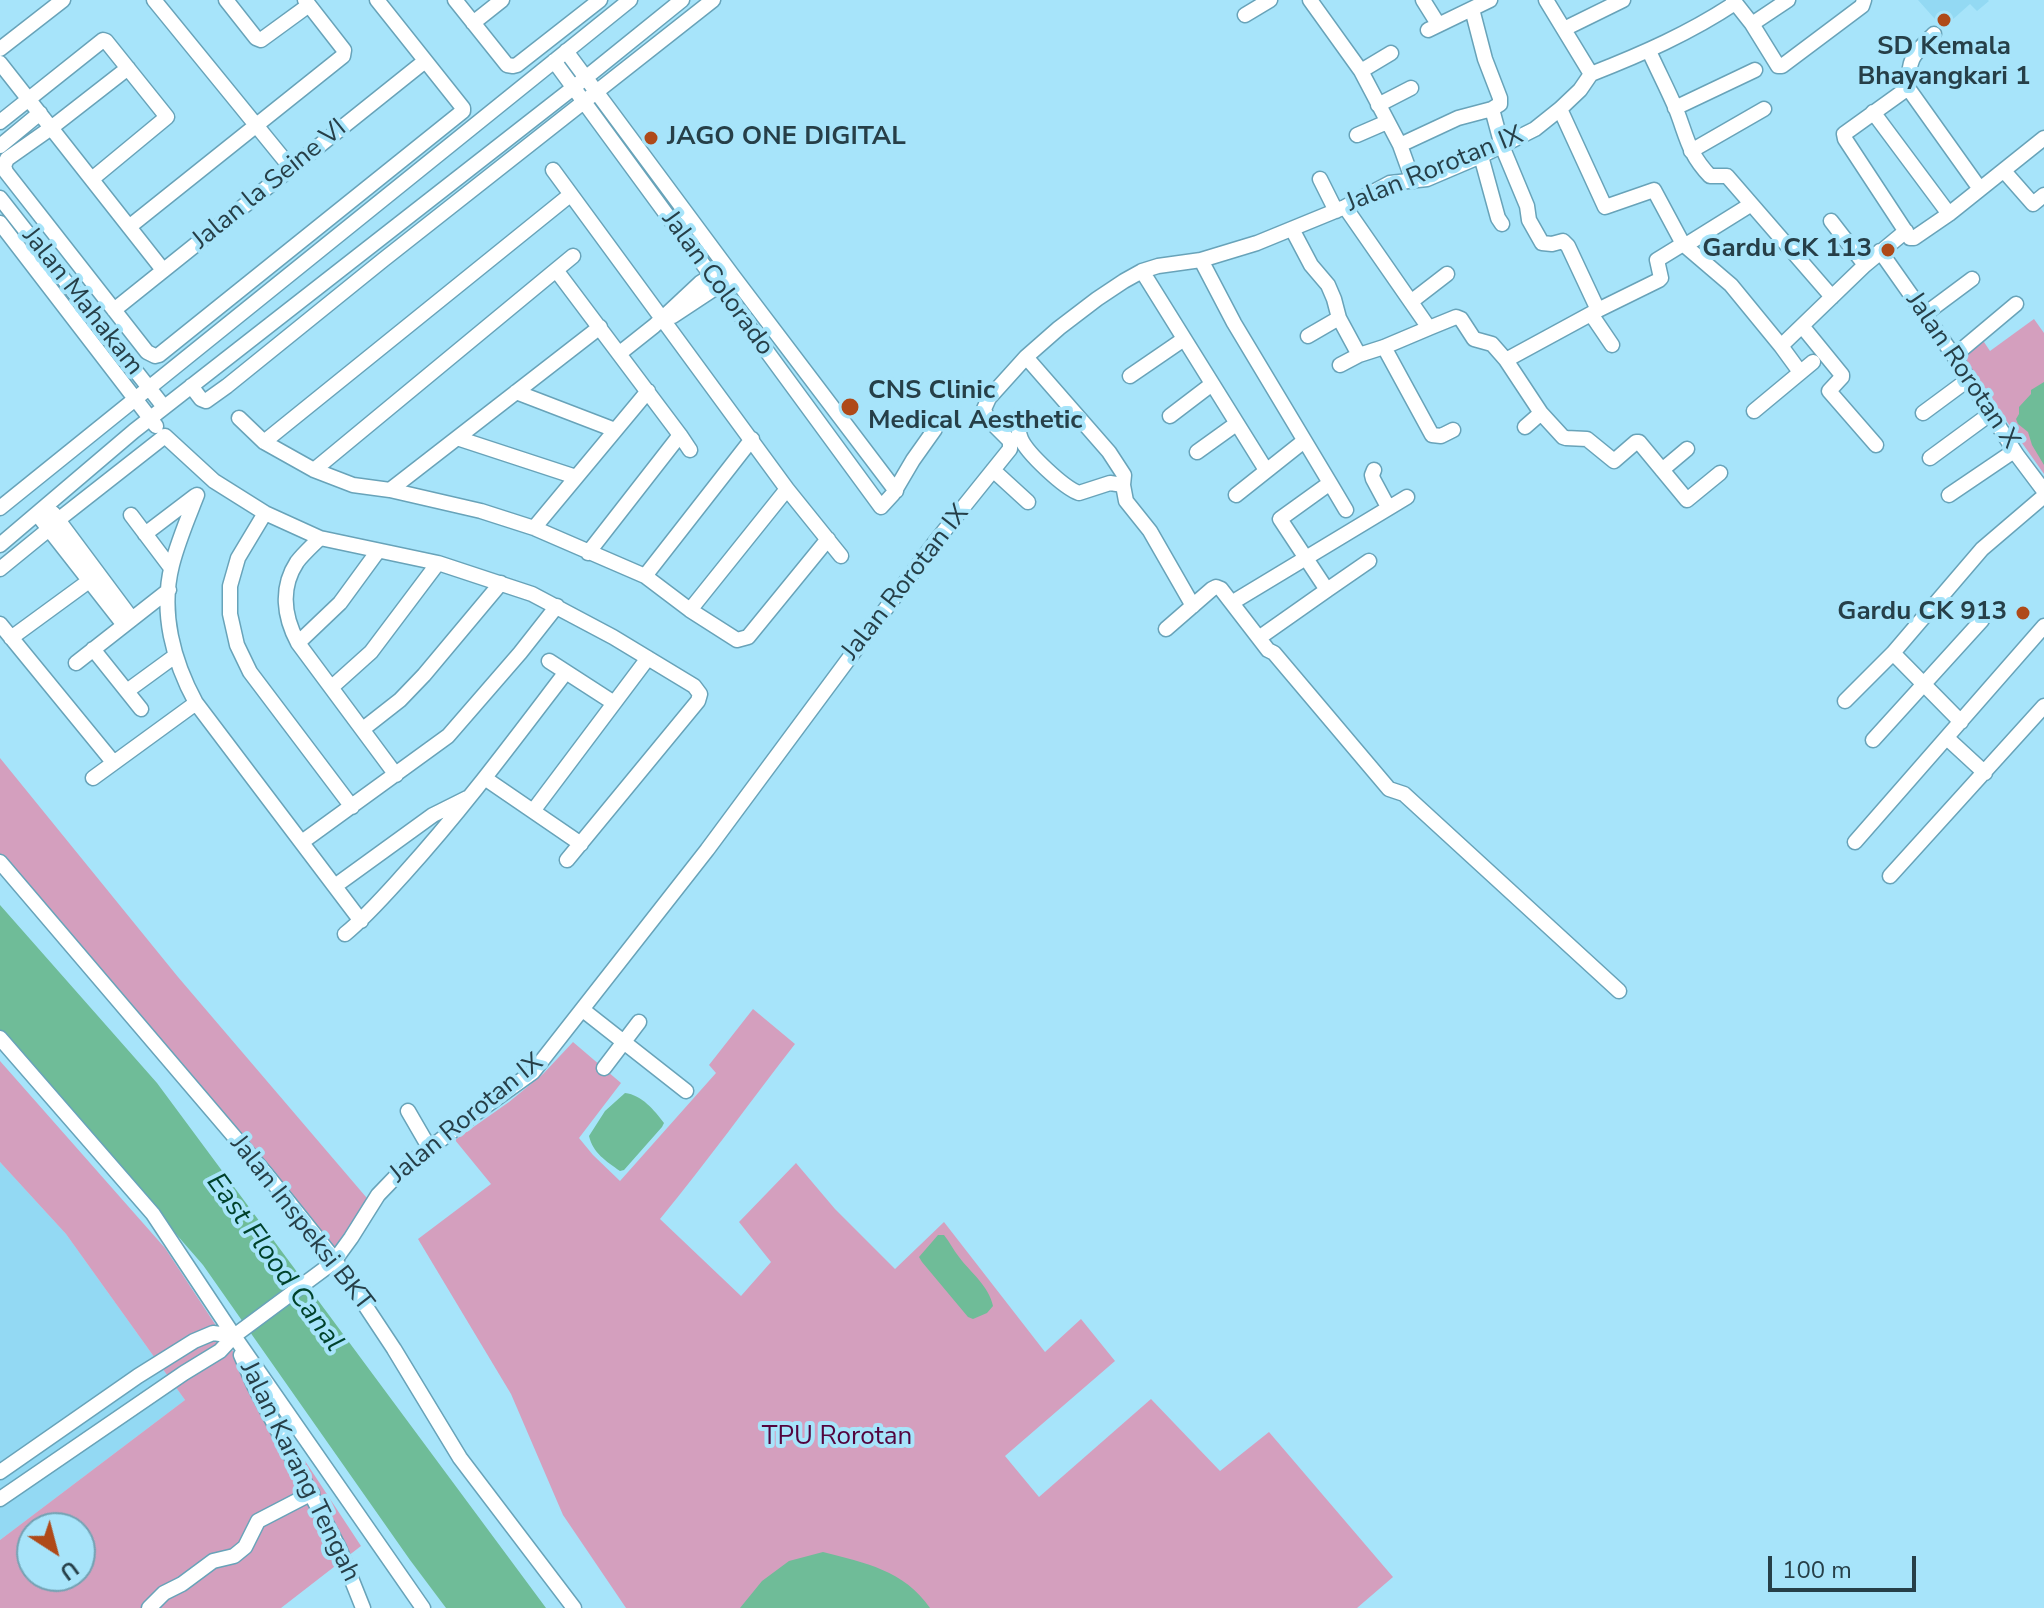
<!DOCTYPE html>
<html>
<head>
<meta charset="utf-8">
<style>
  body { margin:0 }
  #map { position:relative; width:2044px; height:1608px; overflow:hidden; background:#a7e4fa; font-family:"Nunito Sans",sans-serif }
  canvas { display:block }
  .north { position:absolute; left:16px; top:1512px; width:80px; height:80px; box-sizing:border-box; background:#a7e4fa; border:2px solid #73a2b3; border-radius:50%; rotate:144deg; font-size:22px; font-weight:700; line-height:32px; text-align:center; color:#263f48 }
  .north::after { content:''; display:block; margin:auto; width:28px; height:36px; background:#af4a19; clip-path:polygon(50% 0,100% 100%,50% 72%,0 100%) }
  .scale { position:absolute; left:1768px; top:1556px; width:148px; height:36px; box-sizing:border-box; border:4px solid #263f48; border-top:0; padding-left:10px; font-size:24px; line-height:28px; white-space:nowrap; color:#263f48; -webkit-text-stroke:6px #a7e4fa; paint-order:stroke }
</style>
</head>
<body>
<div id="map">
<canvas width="2044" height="1608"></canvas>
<div class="north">U</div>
<div class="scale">100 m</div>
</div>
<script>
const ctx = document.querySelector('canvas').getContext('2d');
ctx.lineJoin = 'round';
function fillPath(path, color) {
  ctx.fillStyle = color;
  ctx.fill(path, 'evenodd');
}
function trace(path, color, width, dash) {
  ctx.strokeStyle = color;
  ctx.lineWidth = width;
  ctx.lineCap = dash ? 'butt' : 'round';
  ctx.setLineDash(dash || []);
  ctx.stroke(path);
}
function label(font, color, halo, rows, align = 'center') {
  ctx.font = font + ' "Nunito Sans",sans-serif';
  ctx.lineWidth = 8;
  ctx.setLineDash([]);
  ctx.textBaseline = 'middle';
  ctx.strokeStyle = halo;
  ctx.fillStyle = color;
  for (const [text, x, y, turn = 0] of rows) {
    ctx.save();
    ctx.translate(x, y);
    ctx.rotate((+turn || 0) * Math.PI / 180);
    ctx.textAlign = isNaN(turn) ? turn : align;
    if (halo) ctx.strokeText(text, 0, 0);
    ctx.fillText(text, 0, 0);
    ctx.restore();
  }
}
const built = new Path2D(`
  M1918 0H1988L1989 1 1977 11 1970 4 1943 28Z
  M0 1162 66 1234 185 1400 0 1540Z`);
const green = new Path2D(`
  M2034 319 2044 333V474L1957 351 1978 333 1990 351Z
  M0 758 178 977 372 1204 335 1260 0 862Z
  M753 1009 795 1044C750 1102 707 1162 660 1219L741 1296 771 1262 739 1222 796 1163 835 1209 895 1269 944 1222 1045 1352 1081 1319 1115 1361 1005 1456 1039 1497 1151 1399 1220 1471 1269 1432 1393 1577 1357 1608H626L563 1515 511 1394 418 1239 491 1184 455 1140 509 1102 543 1074 573 1042 621 1083 579 1138 593 1155 620 1181 716 1073 709 1065Z
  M0 1061 165 1248 361 1546 281 1608H0V1540L185 1400 66 1234 0 1162ZM32 1528H80V1576H32Z`);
const water = new Path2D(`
  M2044 382V465L2032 445 2028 432 2018 424 2016 419 2019 414V407L2031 394V390Z
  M0 905 157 1083 546 1608H446L410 1560 203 1265 0 1032Z
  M625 1093C642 1095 654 1110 664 1123L662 1127 624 1170 620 1171C606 1161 593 1153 589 1136L605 1111Z
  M938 1235H944C950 1242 953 1250 959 1257 971 1273 989 1286 993 1306L987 1313 973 1319 968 1317 922 1262 919 1257Z
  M823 1552C865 1563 904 1570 930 1608H740L762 1581 789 1561Z`);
const minor = new Path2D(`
  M154 0 291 168
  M226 0 256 38 261 40 309 5
  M455 0 507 65 513 66 517 65 600 0
  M1310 0 1361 71 1400 145 1413 181
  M1423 0 1438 24
  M1733 0 1752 24 1778 66H1782L1862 6 1864 0
  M1472 9 1485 59 1500 98V104L1492 109 1502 146 1527 206 1529 220 1542 243 1552 244 1563 241 1568 246 1598 310
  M1245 15 1270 0
  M473 23 502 0
  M1752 24 1788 0
  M1564 29 1623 0
  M1428 30 1490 0
  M1934 34C1912 56 1909 57 1908 88L1844 134 1845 139 1910 238H1914L1949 214 2044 138
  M0 49 63 0
  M566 51 733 276 896 491
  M1649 51C1658 71 1668 90 1676 109 1687 137 1688 153 1710 176H1727L1832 297
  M554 61 881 507 893 494 913 460 935 429
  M0 63 163 270
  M128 68 51 128 7 159 4 166 6 172 147 352 155 356 159 355 463 111V108L377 0
  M1361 71 1391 53
  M1591 74C1642 54 1690 33 1735 3
  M1908 88 1980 189
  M1378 105 1411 88
  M1675 108 1755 70
  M1560 109 1605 207 1654 190 1683 244 1689 243 1750 205
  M1873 112 1949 214
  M0 122 103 40 106 41 167 117 92 179
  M1357 135 1387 122
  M1400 145 1458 118 1492 109
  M0 146 40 113
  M1691 151 1764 109
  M1481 156 1498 218 1502 224
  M553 170 787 489 841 556
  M2004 171 2033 204 2044 195
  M1320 179 1336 211
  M0 198 164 407
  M1345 207 1429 328 1456 317 1461 319 1474 339 1492 344 1506 360 1541 413 1563 437 1566 438 1587 439 1614 461 1636 442H1639L1687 500 1720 473
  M1831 221 1865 265
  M0 223 156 426
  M129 227 343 56 344 50 305 0
  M1292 229 1311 265 1328 285 1334 299 1339 318 1359 355 1384 347 1429 328
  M1880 251 1954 356 2017 455 2044 491
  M1201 260 1234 323 1330 483 1280 519 1327 590 1263 635
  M556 270 573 256
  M1142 271 1266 470
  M1412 301 1447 274
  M114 310 425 61
  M1591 314 1612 345
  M1925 314 1972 279
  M673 316 726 281
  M1802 326 1842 375V377L1829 391 1876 445
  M1308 336 1339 318
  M1781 346 1800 372
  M1384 347 1432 435 1441 436 1453 430
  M620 353 654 326 700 283 719 271
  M1954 356 2016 304
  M1026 357 1109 452 1124 475 1123 485
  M1506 360 1598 310 1659 280 1661 278 1657 260 1683 244 1731 285 1781 346 1865 265 1906 231
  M1340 365 1359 355
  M1130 376 1184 339
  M191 386 201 399 206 401 227 386 383 260 713 0
  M516 392 615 430
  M1754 411 1813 362
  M1923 413 1969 379
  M1170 416 1212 384
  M239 418 264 442 314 470 353 485 390 490 481 511 534 528 645 576 690 610 737 640 748 637 828 539
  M1018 419C1018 426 1018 432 1021 439 1027 453 1064 488 1079 493L1110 483 1123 485 1126 501 1150 531 1193 606
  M1525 427 1541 413
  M680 435 690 450
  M457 438 576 477
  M264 442 570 195
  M1197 452 1236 424
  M1930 458 1990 414
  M314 470 556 270 680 435 588 553
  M993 470 1028 502
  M1374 470 1372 475 1373 479 1388 507
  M1662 470 1687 449
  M1330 483 1346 510
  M390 490 600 327
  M197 495C188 518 178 541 172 565 160 612 173 661 196 703L361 921
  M1236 495 1304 441
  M1949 495 2014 451
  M0 508 630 0
  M53 513 132 619
  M265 513 238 558 230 586V614L237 645 250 672 352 807
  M37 514 124 625
  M131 515 171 568
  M58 520 165 436 214 481 265 513 320 538 438 563 532 594 613 637 694 686 700 694 698 701 567 860
  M534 528 648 391
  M145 534 195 496
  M320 538C312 546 303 554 297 562 280 588 284 617 298 643L396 775
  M0 545 134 431 573 88 682 0
  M0 569 49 529
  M645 576 752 439
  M1327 590 1369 561
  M1238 599 1407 497
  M690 610 787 489
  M0 624 113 762
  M1166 629 1212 589 1216 587 1221 589 1268 650 1274 653 1389 789 1404 794 1619 991
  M11 638 89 581
  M298 643 340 603 378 551
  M93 649 141 709
  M1893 653 1982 549 2044 496
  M549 661 614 703
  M76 663 169 590
  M332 687 371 652 438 563
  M127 691 175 656
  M1845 701 1893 653 1961 722
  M363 729 400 700 424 675 501 583
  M1947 738 1985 773
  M1873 740 1982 620
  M93 778 196 703
  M486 779 581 844
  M533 811 648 658
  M302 842 448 736 520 653 557 606
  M1855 842 2044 626
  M0 862 267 1175 335 1260 394 1349 460 1458 574 1608
  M1890 876 2044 706
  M335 886 433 815 467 798
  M345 934C367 916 386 894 405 873 463 809 514 740 566 672
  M583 1010 686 1091
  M0 1038 153 1214 234 1336 423 1608
  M604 1068 639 1022
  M408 1111 430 1149
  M241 1355 254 1385 339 1548 363 1608
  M0 1472 138 1376 194 1341 213 1333 234 1336
  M0 1499 184 1373 220 1351 234 1336 327 1267 335 1260 351 1238 378 1195 404 1168 473 1115 533 1072 707 850 936 541 1010 449V441L987 418 984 409 989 398 1026 357 1059 328 1097 299 1124 281 1142 271 1158 266 1201 260 1257 243 1345 207 1390 183 1427 179 1481 156 1535 129 1560 109 1580 90 1591 74 1546 0
  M149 1608 164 1593 182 1584 213 1561 234 1556 245 1547 258 1521 312 1493`);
const markers = [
  [1944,20,8,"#af4a19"],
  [651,138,8,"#af4a19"],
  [1888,250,8,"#af4a19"],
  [850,407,10,"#af4a19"],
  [2023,613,8,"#af4a19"]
];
const poiNames = [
  ["SD Kemala",1944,48,"center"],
  ["Bhayangkari 1",1944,78,"center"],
  ["JAGO ONE DIGITAL",667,138],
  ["Gardu CK 113",1872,250,"right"],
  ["CNS Clinic",868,392],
  ["Medical Aesthetic",868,422],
  ["Gardu CK 913",2007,613,"right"]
];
const streetNames = [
  ["Jalan Rorotan IX",1435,170,-22],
  ["Jalan la Seine VI",270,185,-39],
  ["Jalan Colorado",717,284,54],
  ["Jalan Mahakam",82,302,52],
  ["Jalan Rorotan X",1962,371,56],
  ["Jalan Rorotan IX",906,583,-52],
  ["Jalan Rorotan IX",467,1119,-39],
  ["Jalan Inspeksi BKT",301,1224,52],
  ["Jalan Karang Tengah",299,1472,64]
];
const parkNames = [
  ["TPU Rorotan",837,1438]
];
const waterNames = [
  ["East Flood Canal",274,1263,54]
];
fillPath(built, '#93d9f3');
fillPath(green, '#d49fbe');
fillPath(water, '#6fbc98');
trace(minor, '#68a3b9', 17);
trace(minor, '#fff', 14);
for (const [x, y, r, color] of markers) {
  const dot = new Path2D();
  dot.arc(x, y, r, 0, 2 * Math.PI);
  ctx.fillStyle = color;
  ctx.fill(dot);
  trace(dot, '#a7e4fa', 3);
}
label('bold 26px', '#263f48', '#a7e4fa', poiNames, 'left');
label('26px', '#263f48', '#a7e4fa', streetNames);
label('26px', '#53043d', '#a7e4fa', parkNames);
label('italic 28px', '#00422b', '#a7e4fa', waterNames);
</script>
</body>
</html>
